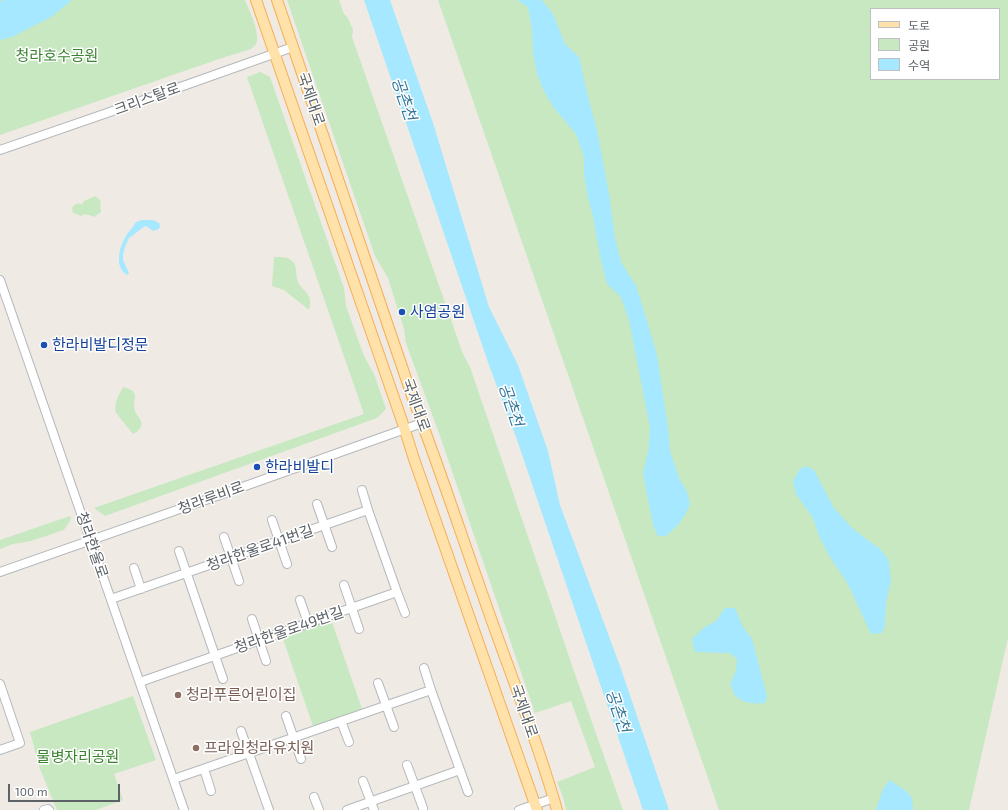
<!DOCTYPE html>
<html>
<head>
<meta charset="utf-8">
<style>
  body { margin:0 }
  #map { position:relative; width:1008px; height:810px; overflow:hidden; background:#efebe4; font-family:"Exo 2","Noto Sans KR",sans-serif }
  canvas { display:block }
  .legend { position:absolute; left:870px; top:8px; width:130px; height:72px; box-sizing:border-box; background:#fff; border:1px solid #bec0c2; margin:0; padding:5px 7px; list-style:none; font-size:12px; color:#5c6266 }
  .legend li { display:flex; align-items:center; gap:8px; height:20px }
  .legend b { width:20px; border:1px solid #bec0c2 }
  .scale { position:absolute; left:8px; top:784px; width:112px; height:18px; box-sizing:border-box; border:2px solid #5c6266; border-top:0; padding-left:5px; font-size:12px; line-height:14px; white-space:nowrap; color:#5c6266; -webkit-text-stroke:3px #fff; paint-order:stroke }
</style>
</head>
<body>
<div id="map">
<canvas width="1008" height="810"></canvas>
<ul class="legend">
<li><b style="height:5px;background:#ffe2aa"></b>도로</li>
<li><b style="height:11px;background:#c7e8c0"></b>공원</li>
<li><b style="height:11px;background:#a5e8ff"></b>수역</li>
</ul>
<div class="scale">100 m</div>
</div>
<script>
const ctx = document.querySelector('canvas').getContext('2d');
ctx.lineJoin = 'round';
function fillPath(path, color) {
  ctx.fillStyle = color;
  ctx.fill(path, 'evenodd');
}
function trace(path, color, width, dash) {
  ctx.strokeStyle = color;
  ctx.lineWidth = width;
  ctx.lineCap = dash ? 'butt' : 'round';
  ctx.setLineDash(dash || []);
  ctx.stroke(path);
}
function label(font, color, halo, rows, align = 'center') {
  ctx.font = font + ' "Exo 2","Noto Sans KR",sans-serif';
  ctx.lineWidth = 3;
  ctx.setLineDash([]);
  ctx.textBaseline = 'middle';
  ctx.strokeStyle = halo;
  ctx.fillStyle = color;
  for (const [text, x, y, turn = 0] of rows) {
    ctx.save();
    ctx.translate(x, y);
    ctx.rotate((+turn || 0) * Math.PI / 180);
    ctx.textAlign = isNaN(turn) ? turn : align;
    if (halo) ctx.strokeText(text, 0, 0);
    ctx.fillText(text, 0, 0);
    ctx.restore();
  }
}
const green = new Path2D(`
  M0 0H245C249 10 261 34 256 44 255 46 253 47 251 49L216 60 0 135Z
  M287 0H339L344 14 348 18 353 30 352 37 463 354 470 367 576 677 623 810H566L563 797 557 782 595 767 571 701 535 713 440 436 406 343 404 329 388 278 375 256Z
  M438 0H1008V638L969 810H719ZM871 9H999V79H871Z
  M260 72 270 77 344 288 346 306 364 356 374 374 386 409 377 418 105 516 94 508 364 414 247 77Z
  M95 196 101 201 100 204 101 212 94 217C89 215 86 213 81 216L73 213 72 208C74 204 78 202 82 205L84 201Z
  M274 257C280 257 287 256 292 261 298 266 295 275 298 282 300 288 307 291 309 297 311 301 310 305 309 310L284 290 272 286Z
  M123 387C143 392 131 399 135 411 136 415 139 416 140 419 144 426 139 431 133 434L116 413C113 404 119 395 123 387Z
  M70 516 71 519 64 530 31 541 13 544 0 549V540Z
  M331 619 362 709 313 726 282 636Z
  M133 696 156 760 114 774 123 800 96 810H57L40 769 30 732Z`);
const water = new Path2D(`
  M3 0H72L51 17 12 37 0 40V2Z
  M364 0H390L433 123 489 307 518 365 548 451 560 505 620 666 669 810H643L516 437 490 368Z
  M517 0H542L553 14 565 44 579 57 587 93 597 130 609 194 615 238 621 262 636 286 643 308 657 355 668 428 670 451 679 478 687 492 690 504 686 513 679 524 666 536H658L653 525 643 473 649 447 650 427 629 320 621 297 607 284 600 256 593 216 588 198 584 174V157L576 134 554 108 544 91 537 74 533 53 532 30 528 7Z
  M153 220 159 223 160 226 159 229 153 231 148 227 145 226 129 238 125 247 123 254V260L129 273 127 275C114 267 119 247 126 236 127 233 130 231 132 228 133 227 134 225 135 223 139 219 148 220 153 220Z
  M806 466 814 470 834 508 851 527 866 539 879 548 886 556 889 562 891 580 886 602 885 625 882 633 871 634 848 584 830 557 819 536 813 518 796 494 793 481 800 469Z
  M725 608H735L743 627 752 639 767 696 765 703C754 704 742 704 734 694 733 691 732 687 730 684L736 671 737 659 730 653 695 652 692 639 705 627 716 621Z
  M890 780 906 791 912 798 913 810H876L883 789Z`);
const minor = new Path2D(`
  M0 150 107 113 293 47
  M0 280 184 810
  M362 490 368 510
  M317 504 332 547
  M272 520 287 564
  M224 537 239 581
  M179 551 223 679
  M134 568 141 589
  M0 572 234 490 422 423
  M344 585 359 629
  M397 592 405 613
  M111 599 368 510 397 592 140 682
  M300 600 308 623
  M252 619 266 661
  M424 668 431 690
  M378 683 394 727
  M0 684 20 743 0 750
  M286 716 301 759
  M341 721 349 742
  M241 731 269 810
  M407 765 423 808
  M204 769 211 791
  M460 770 468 792
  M174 779 431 690 460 770 347 810
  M363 781 374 810
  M314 797 319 810
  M44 810 48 809 49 810
  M519 810 554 798`);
const major = new Path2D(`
  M256 0 402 421 414 459 537 810
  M277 0 413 399C440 469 463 540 488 610 511 676 538 742 557 810`);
const markers = [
  [402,312,4,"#1a4fb4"],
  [44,345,4,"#1a4fb4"],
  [257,467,4,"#1a4fb4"],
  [178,695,4,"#8d6e63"],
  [196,748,4,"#8d6e63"]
];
const parkNames = [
  ["청라호수공원",57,56],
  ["물병자리공원",78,757]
];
const streetNames = [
  ["크리스탈로",147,99,-20],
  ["국제대로",311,99,71],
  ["국제대로",416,405,70],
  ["청라루비로",211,498,-20],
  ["청라한울로",92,545,71],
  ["청라한울로41번길",260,548,-19],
  ["청라한울로49번길",289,630,-19],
  ["국제대로",524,711,71]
];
const transitNames = [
  ["사염공원",410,312],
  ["한라비발디정문",52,345],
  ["한라비발디",265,467]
];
const educationNames = [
  ["청라푸른어린이집",186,695],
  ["프라임청라유치원",204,748]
];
const waterNames = [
  ["공촌천",404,99,71],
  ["공촌천",511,405,71],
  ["공촌천",618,711,71]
];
fillPath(green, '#c7e8c0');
fillPath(water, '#a5e8ff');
trace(minor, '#b5b9bc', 10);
trace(major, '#f7ad56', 12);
trace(minor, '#fff', 8);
trace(major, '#ffe2aa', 10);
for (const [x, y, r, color] of markers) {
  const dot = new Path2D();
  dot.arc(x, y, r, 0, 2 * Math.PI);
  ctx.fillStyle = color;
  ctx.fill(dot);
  trace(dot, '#fff', 1.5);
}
label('15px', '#3a8230', '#fff', parkNames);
label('15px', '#5c6266', '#fff', streetNames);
label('15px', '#164399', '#fff', transitNames, 'left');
label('15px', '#785e54', '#fff', educationNames, 'left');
label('italic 16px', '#35789b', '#fff', waterNames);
</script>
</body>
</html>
